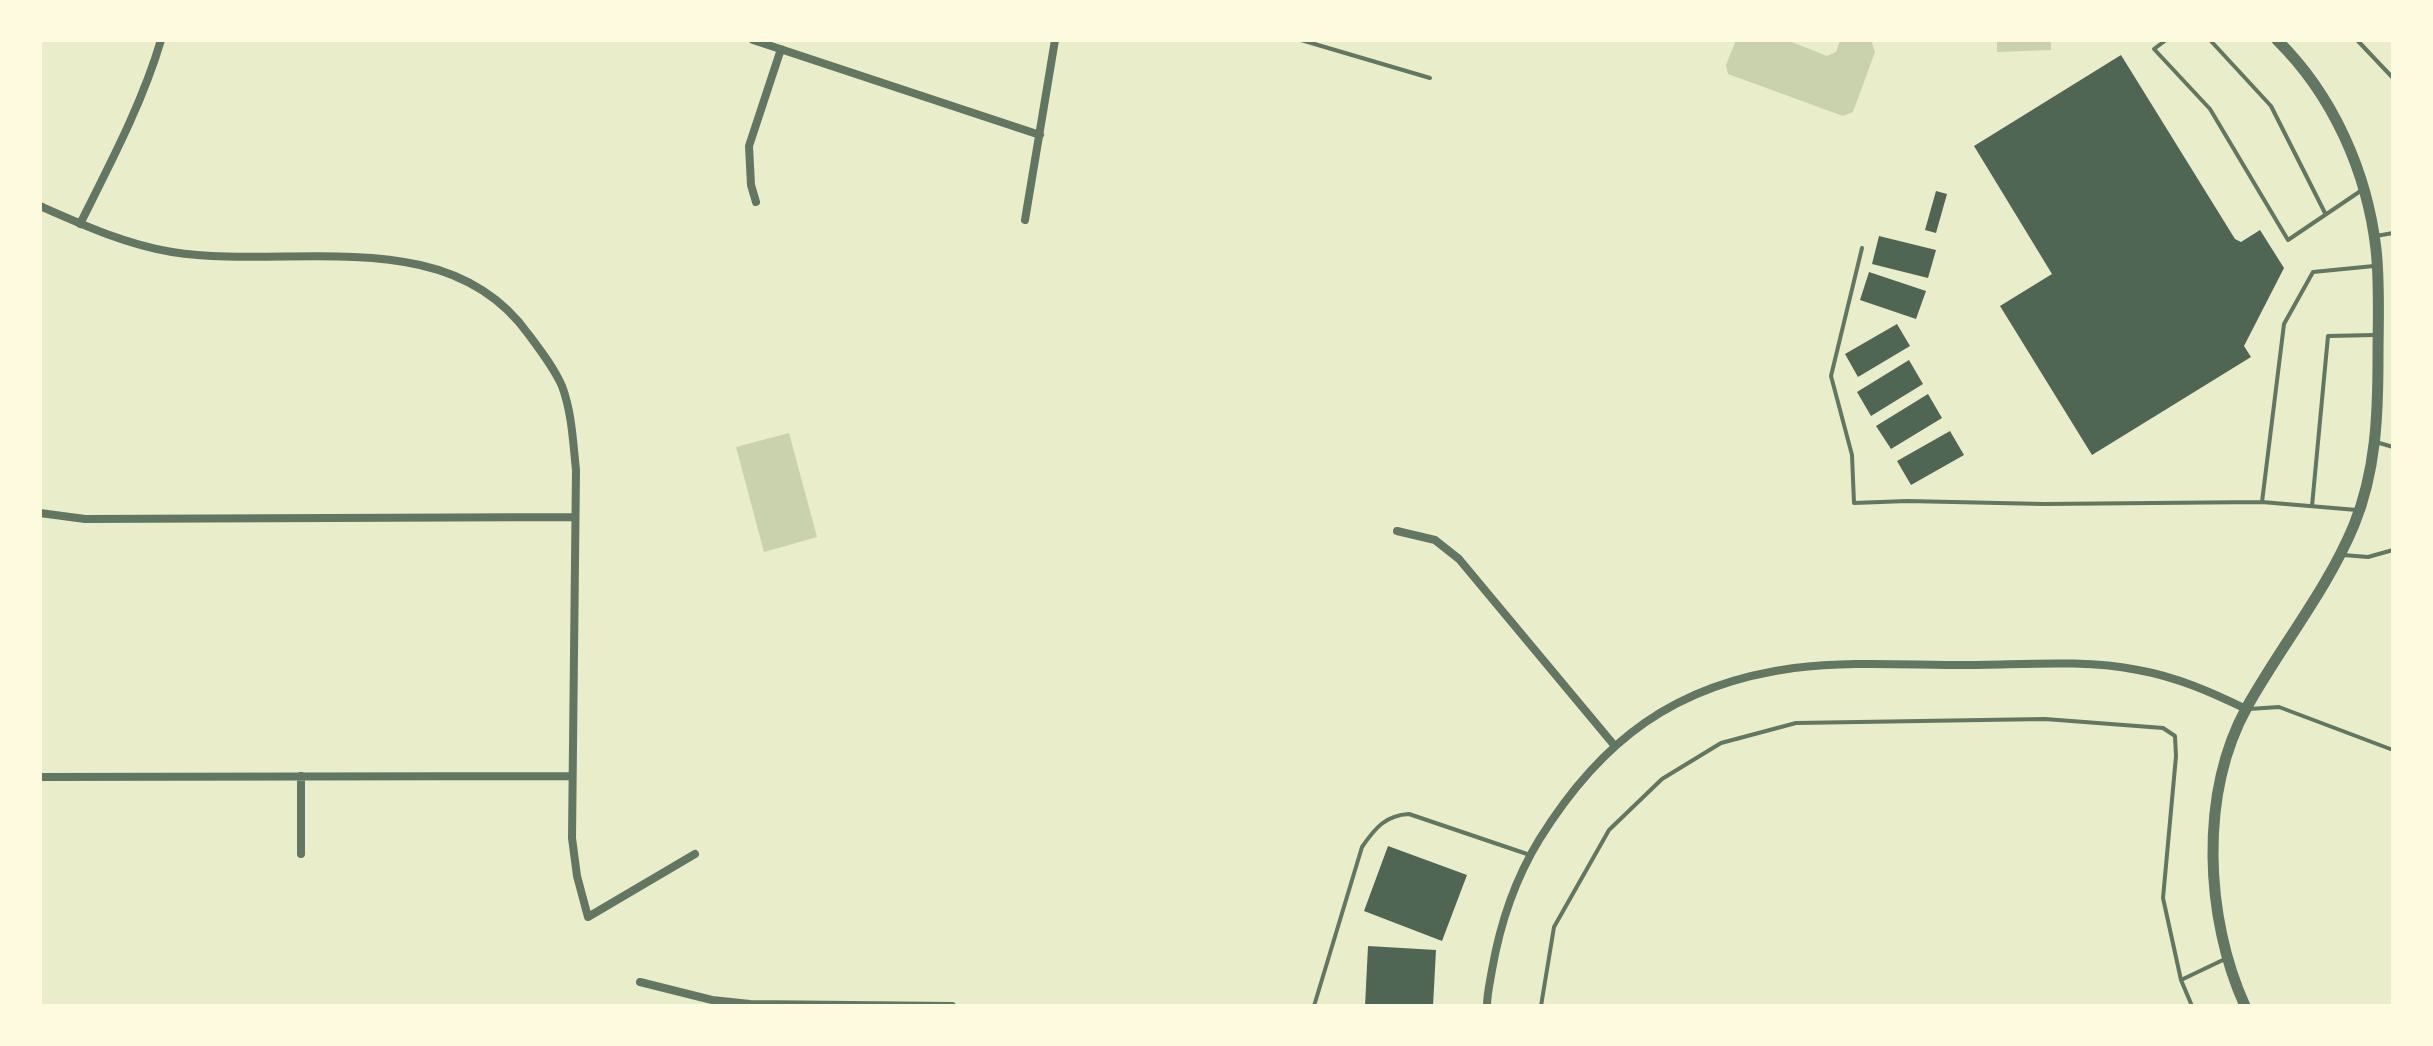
<!DOCTYPE html>
<html>
<head>
<meta charset="utf-8">
<style>
  body { margin:0 }
  #map { position:relative; width:2433px; height:1046px; overflow:hidden; background:#e9edc9; font-family:"Fira Sans",sans-serif }
  canvas { display:block }
  .frame { position:absolute; inset:0; border:42px solid #fefae0; pointer-events:none }
</style>
</head>
<body>
<div id="map">
<canvas width="2433" height="1046"></canvas>
<div class="frame"></div>
</div>
<script>
const ctx = document.querySelector('canvas').getContext('2d');
ctx.lineJoin = 'round';
function fillPath(path, color) {
  ctx.fillStyle = color;
  ctx.fill(path, 'evenodd');
}
function trace(path, color, width, dash) {
  ctx.strokeStyle = color;
  ctx.lineWidth = width;
  ctx.lineCap = dash ? 'butt' : 'round';
  ctx.setLineDash(dash || []);
  ctx.stroke(path);
}
const green = new Path2D(`
  M1736 40H1787L1827 56 1836 52 1840 40H1871L1875 52 1853 112 1843 116 1728 74 1726 65Z
  M1997 40H2051V50L1997 52Z
  M789 433 817 537 764 552 736 447Z`);
const building = new Path2D(`
  M2121 55 2235 239 2241 242 2260 230 2284 268 2244 346 2251 357 2092 455 2000 306 2052 274 1974 146Z
  M1936 191 1947 194 1936 233 1925 230Z
  M1879 236 1936 250 1928 278 1872 264Z
  M1869 272 1926 291 1916 319 1860 300Z
  M1897 324 1910 346 1858 377 1845 354Z
  M1909 360 1923 384 1871 416 1857 392Z
  M1928 394 1942 418 1891 449 1876 426Z
  M1950 431 1964 455 1911 485 1897 461Z
  M1388 846 1467 875 1442 941 1364 911Z
  M1368 946 1436 950 1433 1006H1365Z`);
const service = new Path2D(`
  M1301 40 1430 78
  M2166 40 2154 49 2210 109 2288 240 2362 190
  M2210 40 2271 106 2325 213
  M2357 40 2393 78
  M2376 236 2393 233
  M1862 248 1831 376 1852 455 1854 503 1907 501 2044 504 2262 502
  M2376 442 2393 447
  M2312 506 2328 336 2375 335
  M2357 510 2262 502 2284 324 2313 272 2374 266
  M2343 555 2368 557 2393 550
  M2249 709 2279 707 2393 750
  M2181 980 2192 1006
  M1314 1006 1362 847C1375 828 1386 815 1409 814L1530 855
  M1541 1006 1554 927 1609 830 1662 779 1721 743 1796 723 2045 719 2163 728 2175 736 2176 756 2163 898 2181 980 2225 959`);
const minor = new Path2D(`
  M753 40 1040 135
  M756 202 751 185 749 146 781 49
  M40 206C83 225 125 244 172 252 290 271 448 220 529 335 541 351 554 368 562 386 572 413 573 442 576 470L572 838 577 876 588 917 695 854
  M1025 220 1055 40
  M80 224C110 164 142 104 161 40
  M40 513 85 519 575 517
  M1397 531 1435 540 1459 559 1614 745
  M301 776V854
  M40 777 572 776
  M640 982 712 1000 750 1004 952 1006
  M1487 1006C1487 994 1490 982 1492 970 1500 924 1514 881 1539 840 1601 740 1675 684 1794 668 1850 661 1908 665 1963 665 2021 665 2082 659 2138 670 2177 677 2211 692 2246 709`);
const tertiary = new Path2D(`
  M2245 1006C2205 918 2199 794 2247 707 2281 646 2327 590 2354 525 2376 471 2378 415 2378 358 2378 322 2380 285 2376 249 2367 172 2333 95 2277 40`);
fillPath(green, '#cad2ad');
fillPath(building, '#4f6655');
trace(service, '#617663', 4);
trace(minor, '#617663', 8);
trace(tertiary, '#617663', 11);
</script>
</body>
</html>
